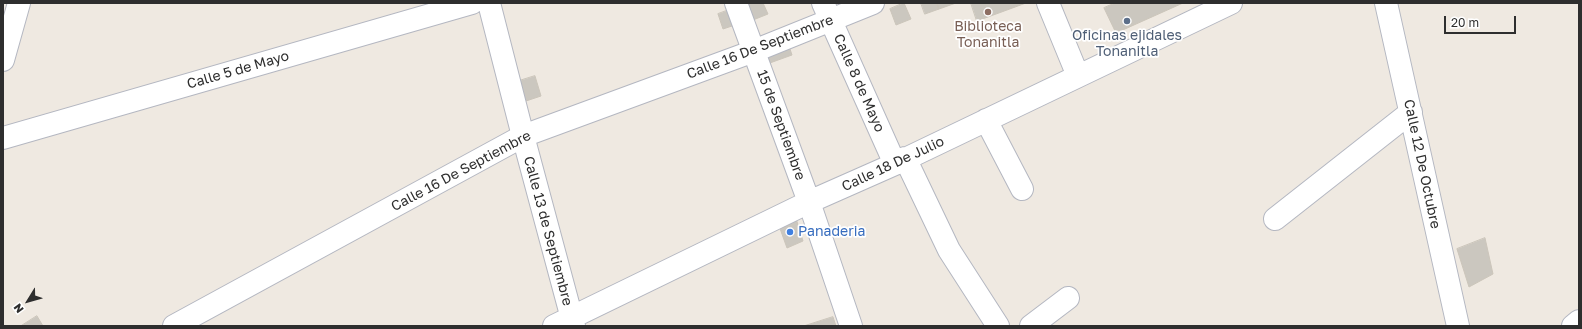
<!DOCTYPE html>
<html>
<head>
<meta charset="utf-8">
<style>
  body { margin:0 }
  #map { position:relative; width:1582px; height:329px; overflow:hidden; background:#efe9e1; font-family:"Golos Text",sans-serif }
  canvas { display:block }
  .frame { position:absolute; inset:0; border:4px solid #2e2e2e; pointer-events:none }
  .north { position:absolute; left:8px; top:281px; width:40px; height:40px; -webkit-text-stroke:3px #fff; paint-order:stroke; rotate:233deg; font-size:11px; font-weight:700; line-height:16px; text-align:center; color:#2e2e2e }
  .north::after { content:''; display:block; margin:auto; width:14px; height:18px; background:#2e2e2e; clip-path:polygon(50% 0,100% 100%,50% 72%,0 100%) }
  .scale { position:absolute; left:1444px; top:16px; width:72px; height:18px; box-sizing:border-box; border:2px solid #2e2e2e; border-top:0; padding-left:5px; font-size:12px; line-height:14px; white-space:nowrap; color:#2e2e2e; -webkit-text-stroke:3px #fff; paint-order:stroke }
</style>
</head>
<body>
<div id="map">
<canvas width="1582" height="329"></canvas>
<div class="frame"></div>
<div class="north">N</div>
<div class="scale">20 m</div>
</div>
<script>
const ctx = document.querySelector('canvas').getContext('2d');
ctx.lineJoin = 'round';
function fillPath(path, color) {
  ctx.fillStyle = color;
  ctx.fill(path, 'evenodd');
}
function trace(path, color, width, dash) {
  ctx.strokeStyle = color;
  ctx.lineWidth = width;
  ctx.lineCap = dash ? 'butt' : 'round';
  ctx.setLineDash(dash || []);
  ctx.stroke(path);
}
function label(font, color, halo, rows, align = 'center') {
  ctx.font = font + ' "Golos Text",sans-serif';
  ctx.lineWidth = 3.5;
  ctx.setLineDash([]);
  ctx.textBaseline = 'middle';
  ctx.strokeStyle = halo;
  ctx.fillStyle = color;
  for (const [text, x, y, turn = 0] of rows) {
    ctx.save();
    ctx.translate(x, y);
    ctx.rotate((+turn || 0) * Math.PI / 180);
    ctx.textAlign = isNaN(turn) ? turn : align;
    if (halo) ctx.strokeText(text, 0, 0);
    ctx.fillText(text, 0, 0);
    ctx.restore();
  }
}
const building = new Path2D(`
  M746 3H763L768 14 753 20Z
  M904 3 911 19 896 25 890 9Z
  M921 3H937L939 9 925 14Z
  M937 3H956L939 9Z
  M971 3H1026L977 21Z
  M1115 3H1183L1116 33 1104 8Z
  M729 10 735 25 723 29 718 14Z
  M788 43 792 55 767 64 763 52Z
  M535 76 541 96 526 101 519 81Z
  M795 215 803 241 787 248 778 223Z
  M1485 238 1493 274 1469 287 1457 249Z
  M37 316 43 326H21Z
  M833 317 836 326H804Z`);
const minor = new Path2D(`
  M489 3 523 136 574 326
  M736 3 809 202 851 326
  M823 3 895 164
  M1048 3 1078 76
  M1386 3 1458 326
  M986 120 1022 189
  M3 138 472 3
  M905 158 949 250 998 326
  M1275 219 1411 112
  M554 326 809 202 895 164 1231 3
  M1031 326 1068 298`);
const secondary = new Path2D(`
  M3 60 19 3
  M174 326 523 136 754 51 873 3
  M1573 326 1579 321`);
const markers = [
  [988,12,4,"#8d6e63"],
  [1127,21,4,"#5c6f8a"],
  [790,232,4,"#3f7fe0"]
];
const educationNames = [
  ["Biblioteca",988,27],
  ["Tonanitla",988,43]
];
const serviceNames = [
  ["Oficinas ejidales",1127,36],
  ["Tonanitla",1127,52]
];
const streetNames = [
  ["Calle 16 De Septiembre",760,47,-21],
  ["Calle 5 de Mayo",238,70,-16],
  ["Calle 8 de Mayo",859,83,66],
  ["15 de Septiembre",781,125,70],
  ["Calle 18 De Julio",893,164,-25],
  ["Calle 12 De Octubre",1422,164,78],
  ["Calle 16 De Septiembre",461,171,-28],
  ["Calle 13 de Septiembre",548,231,75]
];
const shopNames = [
  ["Panaderia",798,232]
];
fillPath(building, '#cbc7bf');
trace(building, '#cbc5ba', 1);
trace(minor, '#b4b7c1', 24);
trace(secondary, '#b4b7c1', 24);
trace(minor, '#fff', 22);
trace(secondary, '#fff', 22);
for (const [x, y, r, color] of markers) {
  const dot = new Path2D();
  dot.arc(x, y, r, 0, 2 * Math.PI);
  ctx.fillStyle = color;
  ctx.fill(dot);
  trace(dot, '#fff', 1.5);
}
label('14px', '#785e54', '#fff', educationNames);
label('14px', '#4e5e75', '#fff', serviceNames);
label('14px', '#2e2e2e', '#fff', streetNames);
label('14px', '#366cbe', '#fff', shopNames, 'left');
</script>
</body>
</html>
